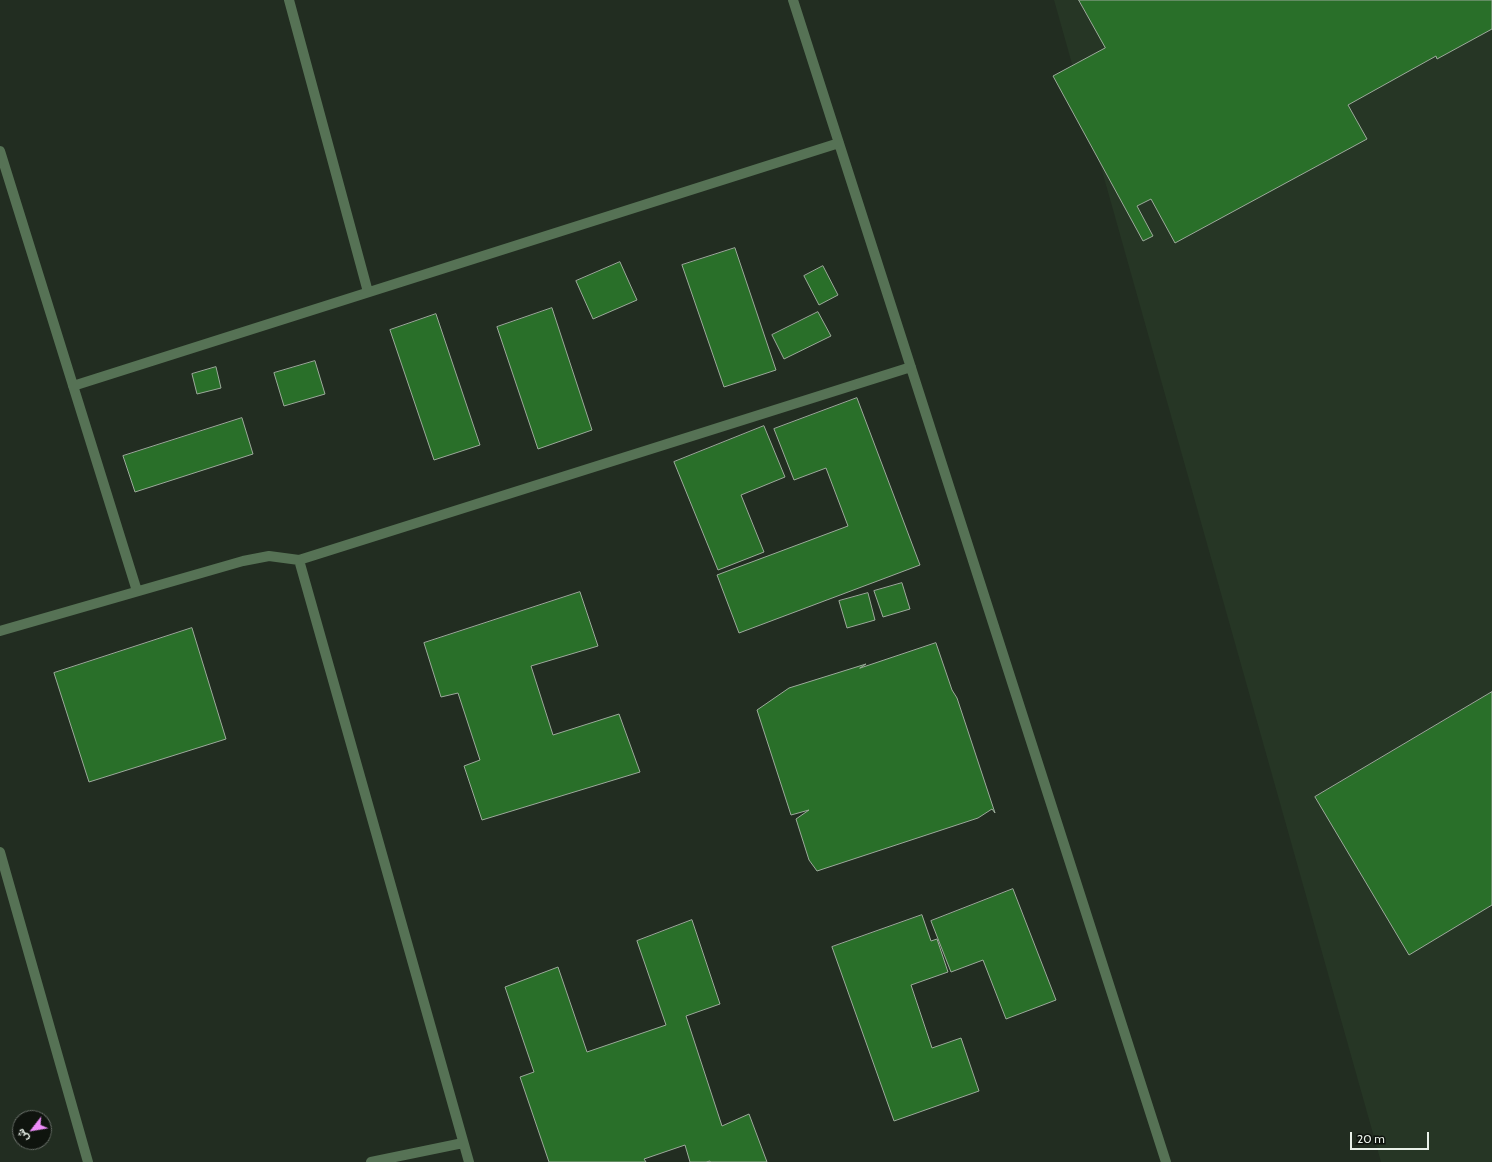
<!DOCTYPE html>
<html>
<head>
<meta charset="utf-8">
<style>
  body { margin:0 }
  #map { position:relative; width:1492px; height:1162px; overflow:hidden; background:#222d21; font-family:Cabin,Vazirmatn,sans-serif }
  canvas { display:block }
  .north { position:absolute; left:12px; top:1110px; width:40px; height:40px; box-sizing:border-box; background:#0f140e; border:1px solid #666c66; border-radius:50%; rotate:239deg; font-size:11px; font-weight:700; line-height:16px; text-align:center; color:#e9f1e9 }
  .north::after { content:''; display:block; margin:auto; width:14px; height:18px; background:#ee8cf9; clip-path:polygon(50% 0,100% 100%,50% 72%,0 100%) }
  .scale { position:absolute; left:1350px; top:1132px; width:79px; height:18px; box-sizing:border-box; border:2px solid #e9f1e9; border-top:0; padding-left:5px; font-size:12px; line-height:14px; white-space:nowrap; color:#e9f1e9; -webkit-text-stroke:3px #0f140e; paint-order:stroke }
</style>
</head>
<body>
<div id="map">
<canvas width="1492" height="1162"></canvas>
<div class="north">ش</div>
<div class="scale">20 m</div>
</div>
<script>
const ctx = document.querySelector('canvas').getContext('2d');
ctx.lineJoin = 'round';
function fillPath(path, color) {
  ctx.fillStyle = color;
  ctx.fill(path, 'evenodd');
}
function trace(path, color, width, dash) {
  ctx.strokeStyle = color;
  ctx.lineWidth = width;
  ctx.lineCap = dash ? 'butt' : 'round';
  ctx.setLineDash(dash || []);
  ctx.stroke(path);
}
const built = new Path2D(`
  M1054 0H1492V1162H1381Z`);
const building = new Path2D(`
  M1079 0H1492V29L1437 59 1436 56 1348 105 1367 139 1175 243 1151 199 1137 206 1153 236 1143 241 1053 76 1105 48Z
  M735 248 776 370 724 387 682 265Z
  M620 262 637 300 593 319 576 281Z
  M823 266 838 295 819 305 804 276Z
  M552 308 592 430 538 449 497 327Z
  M818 312 831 336 784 359 772 335Z
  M436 314 480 445 434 460 390 330Z
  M315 361 325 394 284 406 274 373Z
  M216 367 221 388 197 394 192 374Z
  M857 398 920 565 739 633 717 575 848 526 826 468 794 480 774 429Z
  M242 418 253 454 135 492 123 456Z
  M764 426 785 477 741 495 764 552 718 570 674 462Z
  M902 583 910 609 883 617 874 591Z
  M580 592 598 646 531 666 553 735 619 714 640 772 482 820 464 766 480 760 458 693 441 697 424 643Z
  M868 593 875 620 847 628 839 601Z
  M192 628 226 739 89 782 54 673Z
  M936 643 952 690 957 698 995 813 992 809 978 818 817 871 809 860 796 819 809 810 791 815 757 710 789 688 866 664 860 668Z
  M1492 692V905L1409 955 1315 797Z
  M1013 889 1056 1000 1006 1019 983 960 951 972 931 921Z
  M922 915 931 941 937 939 948 972 911 985 932 1048 961 1038 979 1091 894 1121 832 947Z
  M692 920 720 1004 686 1016 722 1126 749 1114 767 1162H710V1161L706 1162H690L685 1145 644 1159 646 1162H549L520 1077 534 1072 505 987 558 967 587 1052 666 1025 637 941Z`);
const lane = new Path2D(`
  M289 0 368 292
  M793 0 1166 1162
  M0 151 137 591
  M73 386 839 143
  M299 560 469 1162
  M0 631 243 561 269 556 299 560 911 367
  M0 852 88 1162
  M371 1162 463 1143`);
fillPath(built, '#263625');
fillPath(building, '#296f29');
trace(building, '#9caa9b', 1);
trace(lane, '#567255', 10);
</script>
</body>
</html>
